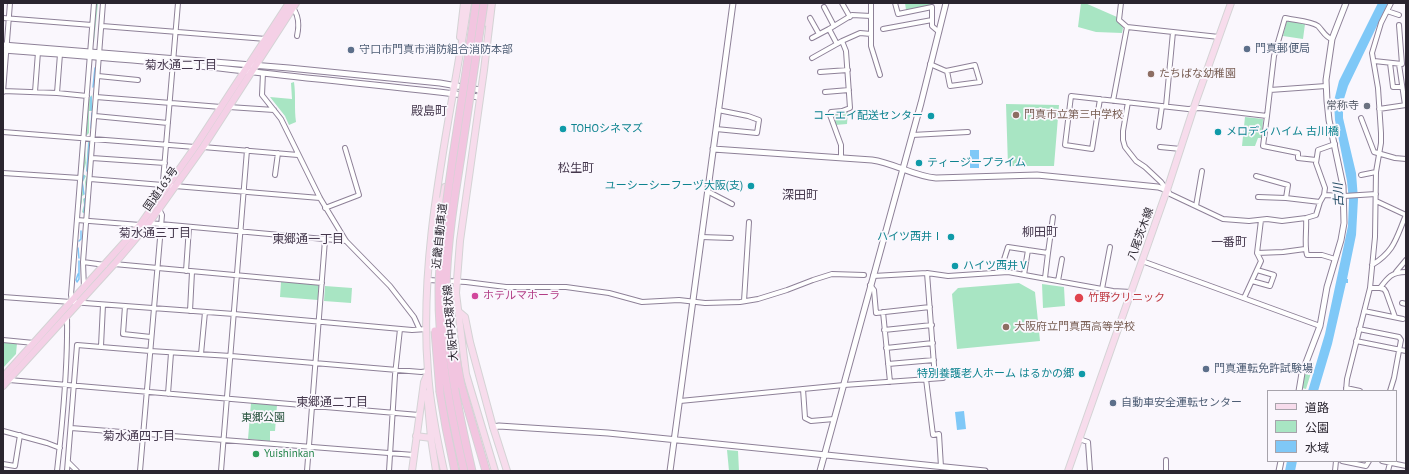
<!DOCTYPE html>
<html>
<head>
<meta charset="utf-8">
<style>
  body { margin:0 }
  #map { position:relative; width:1409px; height:474px; overflow:hidden; background:#faf7fd; font-family:"PT Sans","Noto Sans JP",sans-serif }
  canvas { display:block }
  .frame { position:absolute; inset:0; border:4px solid #2a252f; pointer-events:none }
  .legend { position:absolute; left:1267px; top:390px; width:130px; height:72px; box-sizing:border-box; background:#faf7fd; border:1px solid #a7a3ab; margin:0; padding:5px 7px; list-style:none; font-size:12px; color:#2a252f }
  .legend li { display:flex; align-items:center; gap:8px; height:20px }
  .legend b { width:20px; border:1px solid #a7a3ab }
</style>
</head>
<body>
<div id="map">
<canvas width="1409" height="474"></canvas>
<div class="frame"></div>
<ul class="legend">
<li><b style="height:5px;background:#f7dcec"></b>道路</li>
<li><b style="height:11px;background:#a8e5c3"></b>公園</li>
<li><b style="height:11px;background:#7fc8f7"></b>水域</li>
</ul>
</div>
<script>
const ctx = document.querySelector('canvas').getContext('2d');
ctx.lineJoin = 'round';
function fillPath(path, color) {
  ctx.fillStyle = color;
  ctx.fill(path, 'evenodd');
}
function trace(path, color, width, dash) {
  ctx.strokeStyle = color;
  ctx.lineWidth = width;
  ctx.lineCap = dash ? 'butt' : 'round';
  ctx.setLineDash(dash || []);
  ctx.stroke(path);
}
function label(font, color, halo, rows, align = 'center') {
  ctx.font = font + ' "PT Sans","Noto Sans JP",sans-serif';
  ctx.lineWidth = 3.5;
  ctx.setLineDash([]);
  ctx.textBaseline = 'middle';
  ctx.strokeStyle = halo;
  ctx.fillStyle = color;
  for (const [text, x, y, turn = 0] of rows) {
    ctx.save();
    ctx.translate(x, y);
    ctx.rotate((+turn || 0) * Math.PI / 180);
    ctx.textAlign = isNaN(turn) ? turn : align;
    if (halo) ctx.strokeText(text, 0, 0);
    ctx.fillText(text, 0, 0);
    ctx.restore();
  }
}
const green = new Path2D(`
  M96 3H98L94 42H93Z
  M905 3H931V5L906 10Z
  M1081 3H1085L1117 17 1123 28 1122 33 1096 32 1078 27Z
  M1287 20 1305 24 1303 39 1283 36Z
  M294 82C296 96 294 109 296 122L289 125 285 116 270 97 292 99 291 83Z
  M92 95V111H89V133L86 136 89 99Z
  M1006 104 1059 105 1054 166H1008Z
  M848 111 847 124 835 125 831 116 833 113Z
  M1245 117 1263 119 1262 138H1258L1255 146H1242Z
  M85 142 86 163 83 174 86 176 83 182 84 195 82 196V202L79 212Z
  M88 142H92L86 215 82 212 84 205 83 199 86 197 85 182 88 172 86 171Z
  M281 282 319 284 318 300 280 297Z
  M1019 283 1035 292 1040 341 957 349 952 294 958 288Z
  M1042 284 1064 287 1065 306 1043 308Z
  M325 286 352 288 351 303 324 301Z
  M3 342 17 343 16 354 3 368Z
  M1310 361 1314 363 1306 389 1302 388 1305 373Z
  M251 403 277 405 275 431H270V441L248 439Z
  M727 450 738 451 739 471H729Z`);
const water = new Path2D(`
  M1378 3H1388L1348 86 1343 102V118L1356 173 1358 199 1356 235 1347 279H1348V283H1346L1332 344 1318 391H1308L1325 334 1348 226 1349 200 1347 181 1335 120 1334 101 1339 81Z
  M970 150H979V168H970Z
  M964 411 966 429 957 430 955 412Z
  M1287 461H1297L1295 471H1285Z`);
const stream = new Path2D(`
  M93 87 95 68
  M91 97V110
  M91 128 92 113
  M87 171 89 143
  M84 194 82 182 84 176
  M84 212 85 204V199
  M79 241 81 239V231
  M78 248 79 258
  M78 274 76 280 77 282 79 279V261`);
const minor = new Path2D(`
  M842 3 850 17
  M895 3 898 14 932 7V26L939 32
  M1121 3 1119 20 1127 27
  M824 7 834 26
  M293 8C299 16 299 27 297 36
  M1387 11 1399 15
  M871 16V46L880 75
  M3 18 92 25
  M810 18 819 34
  M102 26 266 39
  M883 29 932 20
  M812 38 829 29
  M842 41 860 33 871 34
  M812 58 837 44
  M1374 61 1402 64 1399 25
  M1390 63 1393 87H1402
  M930 64 946 71 975 65 980 82 950 86 947 71
  M1399 64 1405 105
  M820 72 848 70
  M263 73 262 95 281 119 320 198 346 241 390 286 414 317 419 328
  M98 76 138 80
  M1270 90 1274 56 1285 18C1293 20 1312 21 1318 26 1323 31 1325 37 1332 39
  M3 91 57 93 87 96
  M3 92 10 3
  M35 92 38 52
  M825 92 849 90
  M57 93 60 54
  M96 97 221 107
  M1100 99 1092 149 1065 145 1071 96 1188 109 1200 108 1267 116 1270 90 1326 86
  M1113 101 1127 27 1219 37
  M1128 102 1123 131V140L1125 147 1136 161 1145 167 1161 182 1170 194 1223 219 1249 221 1267 219 1282 221 1306 218 1316 215 1320 202 1324 195 1325 188 1316 163 1318 150 1335 144
  M1166 106 1173 32
  M229 107 274 110
  M1379 109 1406 105
  M95 116 168 123
  M1267 116 1263 146 1298 153V158L1316 160
  M1361 118 1374 152 1395 158 1406 159
  M1159 127 1162 106
  M716 129 757 133 759 120 748 116 718 110
  M3 132 195 147
  M912 135 968 132
  M203 147 298 155
  M1160 147 1181 149
  M92 158 165 163
  M841 158V145L830 115 831 112 842 111 850 108 846 51 842 41 837 44 829 29 852 15 871 16V3
  M3 173 80 178
  M275 175 278 153
  M1361 175 1376 172
  M1256 176 1288 185 1286 198
  M90 179 320 198
  M168 186 163 181 178 3
  M707 191 732 204
  M1324 195 1344 196 1376 194
  M1258 197 1286 198 1320 202
  M1376 201 1406 215
  M1196 206 1202 171
  M325 208 359 195 345 148
  M1306 218C1307 230 1304 244 1307 255H1322L1335 259
  M77 220 140 225
  M149 223 346 241
  M701 237 731 238
  M1048 253 1053 217
  M1257 253 1283 252 1305 249
  M1142 261 1320 326
  M83 262 105 265
  M114 264 322 283
  M1372 265C1395 251 1396 238 1406 215
  M186 271 189 227
  M1000 272 1008 247 1048 253 1045 278
  M1396 272 1406 260
  M927 273 935 378
  M1024 275 1028 250
  M873 276 927 273 948 276 1008 272 1113 291 1131 292
  M428 280 466 282 506 287H566L609 293 642 302 679 300 705 303 740 302 758 299 787 290 813 280 832 274 864 275
  M1058 281 1062 259
  M1252 281 1270 286 1274 275 1257 270
  M870 285 874 290 876 313 930 307
  M84 288 83 262 103 3
  M1370 288H1380C1388 277 1392 272 1406 272
  M1380 288 1384 289 1386 292 1395 317
  M1102 289 1110 247
  M3 297 234 314 412 330 427 329
  M1244 298 1261 261 1257 253 1261 220
  M72 301 71 295 94 3
  M744 301 749 222
  M1402 303 1406 304
  M125 306 123 334 151 337
  M190 311 192 272
  M1364 311 1403 319
  M883 312 890 382
  M1359 329 1399 337 1401 340 1394 378 1390 391
  M884 330 932 325
  M3 340 34 343
  M1356 341 1406 351
  M101 346 103 305
  M886 348 933 343
  M201 354 205 312
  M888 364 934 360
  M926 379 933 435 939 434 941 467
  M9 380 419 415
  M1346 388 1360 391
  M803 389 805 418 811 421 834 419
  M1346 391 1347 379 1370 288 1375 237 1376 172 1381 143V133L1378 88 1372 53 1381 23 1391 3
  M168 394 171 353
  M680 401 844 385 943 378
  M71 428 414 455
  M3 431 47 443 60 448
  M1079 439 1088 442 1090 471
  M1166 460V471
  M1342 461 1366 466 1369 461
  M1382 461 1406 466
  M68 462 77 471
  M3 464 15 466 20 435
  M57 471C63 419 68 368 67 316
  M67 471 77 345 150 351 231 356 421 372 428 371
  M140 471 162 215 159 209
  M221 471 247 150
  M307 471 325 240
  M389 471 395 375 400 329
  M1335 471 1336 461
  M1388 471 1390 463`);
const tertiary = new Path2D(`
  M3 45 289 68 440 83 480 90
  M3 50C87 56 170 62 254 72 329 81 404 87 479 97
  M713 149 872 160C894 163 913 176 936 178L1037 175 1158 187 1167 190
  M1299 391 1302 373 1320 326 1327 287 1341 240 1344 223 1343 186 1329 120 1327 101 1326 80 1332 39 1346 3
  M493 427 499 426 608 433 985 471
  M670 471 733 3
  M820 471 921 103 946 3
  M1279 471 1281 461`);
const primary = new Path2D(`
  M492 3 484 70 460 241 456 293 466 374 495 471
  M487 23 486 17 488 3
  M460 37 464 3
  M435 210 443 198 445 187
  M458 311 465 317 470 342 493 427 507 471
  M427 393 431 438 436 471
  M416 436 431 438
  M412 471 424 382 428 373
  M444 471C437 439 430 405 428 372 418 248 450 125 468 3
  M1068 471 1167 190 1196 101 1231 3`);
const trunk = new Path2D(`
  M3 377 140 225 195 147 289 3
  M3 386 116 262 149 223 203 147 296 3`);
const motorway = new Path2D(`
  M461 385 486 471
  M440 392 446 427 455 471`);
const motorwayBridge = new Path2D(`
  M435 331 440 392
  M453 341 461 385
  M464 471C450 411 438 350 439 288 440 244 447 200 453 156 461 105 469 54 476 3
  M472 471C458 411 445 350 446 288 447 244 454 200 461 156 469 105 476 54 484 3`);
const markers = [
  [1247,49,4,"#5c6f8a"],
  [351,50,4,"#5c6f8a"],
  [1151,74,4,"#8d6e63"],
  [1367,106,4,"#6b7280"],
  [1016,115,4,"#8d6e63"],
  [931,116,4,"#0f9aa8"],
  [563,129,4,"#0f9aa8"],
  [1218,132,4,"#0f9aa8"],
  [919,163,4,"#0f9aa8"],
  [751,186,4,"#0f9aa8"],
  [951,237,4,"#0f9aa8"],
  [955,266,4,"#0f9aa8"],
  [475,296,4,"#d1479c"],
  [1079,298,5,"#e0444e"],
  [1006,327,4,"#8d6e63"],
  [1206,369,4,"#5c6f8a"],
  [1082,374,4,"#0f9aa8"],
  [1113,403,4,"#5c6f8a"],
  [256,454,4,"#2e9e5b"]
];
const serviceNames = [
  ["門真郵便局",1255,49],
  ["守口市門真市消防組合消防本部",359,50],
  ["門真運転免許試験場",1214,369],
  ["自動車安全運転センター",1121,403]
];
const educationNames = [
  ["たちばな幼稚園",1159,74],
  ["門真市立第三中学校",1024,115],
  ["大阪府立門真西高等学校",1014,327]
];
const worshipNames = [
  ["常称寺",1359,106]
];
const cultureNames = [
  ["コーエイ配送センター",923,116],
  ["TOHOシネマズ",571,129,"left"],
  ["メロディハイム 古川橋",1226,132,"left"],
  ["ティージープライム",927,163,"left"],
  ["ユーシーシーフーヅ大阪(支)",743,186],
  ["ハイツ西井Ⅰ",943,237],
  ["ハイツ西井Ⅴ",963,266,"left"],
  ["特別養護老人ホーム はるかの郷",1074,374]
];
const streetNames = [
  ["国道163号",161,189,-55],
  ["八尾茨木線",1141,234,-70],
  ["近畿自動車道",440,236,-84],
  ["大阪中央環状線",451,323,-95]
];
const hotelNames = [
  ["ホテルマホーラ",483,296]
];
const healthNames = [
  ["竹野クリニック",1088,298]
];
const parkNames = [
  ["東郷公園",263,418]
];
const leisureNames = [
  ["Yuishinkan",264,454]
];
const neighbourhoodNames = [
  ["菊水通二丁目",181,66],
  ["殿島町",429,112],
  ["松生町",576,169],
  ["深田町",800,196],
  ["柳田町",1040,233],
  ["菊水通三丁目",155,234],
  ["東郷通一丁目",308,240],
  ["一番町",1229,243],
  ["東郷通二丁目",332,403],
  ["菊水通四丁目",139,437]
];
const waterNames = [
  ["古川",1339,195,-93]
];
fillPath(green, '#a8e5c3');
fillPath(water, '#7fc8f7');
trace(stream, '#7fc8f7', 1.5);
trace(minor, '#8e8198', 6);
trace(tertiary, '#8e8198', 7);
trace(primary, '#d4d3d5', 8);
trace(trunk, '#d4d3d5', 8);
trace(motorway, '#d4d3d5', 9);
trace(minor, '#fff', 4);
trace(tertiary, '#fff', 5);
trace(primary, '#f7dcec', 6);
trace(trunk, '#f4d0e6', 6);
trace(motorway, '#f2c5e0', 7);
trace(motorwayBridge, '#d4d3d5', 9, []);
trace(motorwayBridge, '#f2c5e0', 7);
for (const [x, y, r, color] of markers) {
  const dot = new Path2D();
  dot.arc(x, y, r, 0, 2 * Math.PI);
  ctx.fillStyle = color;
  ctx.fill(dot);
  trace(dot, '#faf7fd', 1.5);
}
label('11px', '#4e5e75', '#faf7fd', serviceNames, 'left');
label('11px', '#785e54', '#faf7fd', educationNames, 'left');
label('11px', '#5b616d', '#faf7fd', worshipNames, 'right');
label('11px', '#0d838f', '#faf7fd', cultureNames, 'right');
label('11px', '#2a252f', '#faf7fd', streetNames);
label('11px', '#b23c85', '#faf7fd', hotelNames, 'left');
label('11px', '#be3a42', '#faf7fd', healthNames, 'left');
label('11px', '#25513b', '#faf7fd', parkNames);
label('11px', '#27864d', '#faf7fd', leisureNames, 'left');
label('12px', '#44374c', '#faf7fd', neighbourhoodNames);
label('italic 12px', '#244c65', '#faf7fd', waterNames);
</script>
</body>
</html>
